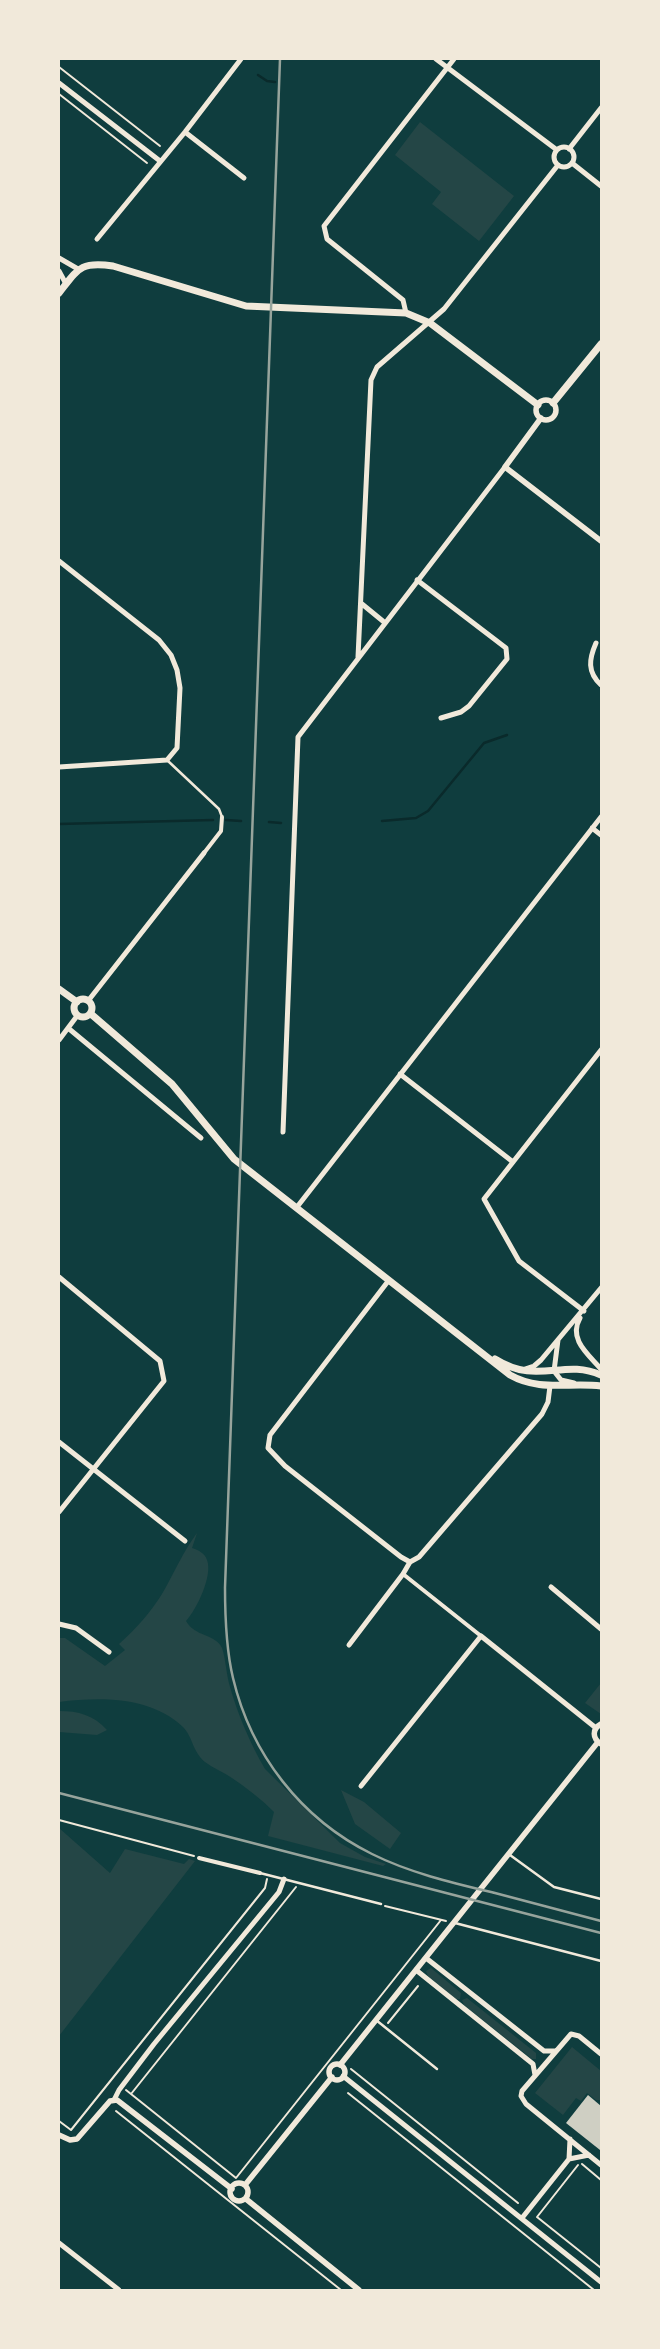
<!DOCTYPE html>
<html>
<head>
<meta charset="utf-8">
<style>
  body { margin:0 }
  #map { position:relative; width:660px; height:2349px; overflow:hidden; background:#0f3d3e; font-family:Montserrat,sans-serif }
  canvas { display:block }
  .frame { position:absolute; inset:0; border:60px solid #f1e9da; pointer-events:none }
</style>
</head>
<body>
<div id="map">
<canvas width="660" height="2349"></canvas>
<div class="frame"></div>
</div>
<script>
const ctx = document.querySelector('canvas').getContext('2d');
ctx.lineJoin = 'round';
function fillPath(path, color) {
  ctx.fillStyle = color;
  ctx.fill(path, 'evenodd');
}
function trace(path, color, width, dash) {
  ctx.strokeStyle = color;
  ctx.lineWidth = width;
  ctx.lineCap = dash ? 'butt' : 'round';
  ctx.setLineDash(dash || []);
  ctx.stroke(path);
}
const green = new Path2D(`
  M420 122 514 196 479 241 432 204 441 192 395 155Z
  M197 1533 192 1548C198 1550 205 1553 207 1560 213 1575 197 1609 186 1621 195 1637 216 1634 222 1648 226 1660 226 1674 230 1687 238 1715 250 1743 265 1769L340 1843 365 1857 386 1864 383 1866 268 1836 274 1812C261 1799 247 1788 232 1778 223 1772 213 1768 205 1762 192 1751 193 1737 183 1727 150 1696 100 1697 59 1702V1638H65L105 1666 125 1650 119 1644C136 1629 150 1613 162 1594 174 1573 183 1552 197 1533Z
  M601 1683V1714L585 1703Z
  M59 1711C78 1711 94 1715 107 1730L97 1735 59 1732Z
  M341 1790 364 1802 401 1833 390 1849 355 1824Z
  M59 1828 110 1873 125 1849 184 1864 189 1859 195 1861 59 2036Z
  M431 1968 461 1993 460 1999H456L428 1976 426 1971Z
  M467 1998 536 2053V2059H532L464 2005 462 2000Z
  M572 2047 601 2071V2100H596L587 2093 581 2101 576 2098 563 2115 535 2093Z`);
const stream = new Path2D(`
  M258 75 267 81 275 82
  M226 820 241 821
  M382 821 416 818 428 811 484 743 507 735
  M269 822 281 823
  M59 824 213 820`);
const building = new Path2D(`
  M588 2095 601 2106 600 2150 566 2123Z`);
const path = new Path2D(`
  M59 67 160 146
  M59 94 147 163
  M59 1820 194 1856
  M385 1906 446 1921
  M388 2023 418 1986
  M351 2069 518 2203
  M126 2090 236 2178 441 1920
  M348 2093 594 2290
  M131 2094 296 1887
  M116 2111 341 2290
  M59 2121 71 2130 265 1888 267 1879
  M582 2164 601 2180
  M578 2165 537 2217 601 2268`);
const service = new Path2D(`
  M168 761 219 809 222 817
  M510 1855 554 1887 601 1899
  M260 1873 381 1904
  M455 1923 601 1961
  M376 2020 437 2069`);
const pedestrian = new Path2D(`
  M204 853 221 831 222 817
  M403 1574 481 1636
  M199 1858 260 1873`);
const minor = new Path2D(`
  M436 59 557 150
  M59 83 160 161
  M185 132 244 178
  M554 157a10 10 0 1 1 20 0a10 10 0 1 1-20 0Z
  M569 149 601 108
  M572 163 601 186
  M97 239 185 132 241 59
  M59 258 78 269
  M59 271 66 284
  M406 313 403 300 327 239 324 226 454 59
  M59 561 159 640 171 655 177 670 180 688 177 748 167 760 59 767
  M417 580 506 648 507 659 469 706 461 712 441 718
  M362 604 384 622
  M596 643C589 659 587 672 601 685
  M358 657 371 380 377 367 444 309 558 165
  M592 828 601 835
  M88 1001 204 853
  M68 1028 201 1138
  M59 1040 77 1016
  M400 1074 513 1162
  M283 1132 298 737 505 467
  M297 1207 601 817
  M59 1277 160 1361 164 1381 59 1512
  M389 1280 270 1435 268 1448 285 1466 401 1557 410 1562
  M584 1311 519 1261 484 1199 601 1050
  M580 1318C568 1339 588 1354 601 1369
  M558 1340 554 1371 561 1380 574 1383
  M525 1369 534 1366 541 1360 601 1288
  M59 1442 185 1541
  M551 1587 601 1629
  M59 1624 76 1628 109 1652
  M349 1645 403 1574 410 1562 419 1557 542 1414 548 1402 550 1386
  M361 1786 481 1636 596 1728
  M426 1958 544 2051H555
  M416 1970 533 2064 535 2075
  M601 2054 579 2036 571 2034 522 2091 521 2096 526 2104 601 2165
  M343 2076 601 2282
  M114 2100 119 2090 154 2044 279 1892 284 1879
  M569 2159 570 2139
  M522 2218 569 2159 589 2155
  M59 2243 119 2290`);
const tertiary = new Path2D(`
  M536 410a10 10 0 1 1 20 0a10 10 0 1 1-20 0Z
  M541 418 505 467 601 541
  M601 1744C592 1738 592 1729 601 1724
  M329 2072a8 8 0 1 1 16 0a8 8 0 1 1-16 0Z
  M340 2065 598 1742
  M59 2135 70 2140 77 2139 110 2101 117 2100 232 2189
  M230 2192a9 9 0 1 1 18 0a9 9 0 1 1-18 0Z
  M245 2185 332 2077
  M246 2199 359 2290`);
const secondary = new Path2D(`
  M59 293C78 269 80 261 113 266L246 306 406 313 430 323 538 405
  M553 403 601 344
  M59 989 77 1002
  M74 1008a9 9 0 1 1 18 0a9 9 0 1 1-18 0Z
  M91 1014 172 1084 234 1159 510 1375C540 1392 569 1382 601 1386
  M495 1359C538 1386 563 1358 601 1375`);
const rail = new Path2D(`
  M280 59 225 1587C225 1618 226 1649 233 1678 251 1754 301 1819 372 1854 410 1873 453 1883 495 1893 530 1902 566 1912 601 1921
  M59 1793 601 1933`);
fillPath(green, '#244646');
trace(stream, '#0a2a2b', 2.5);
fillPath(building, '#cfcfc3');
trace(path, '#f1e9da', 2);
trace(service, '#f1e9da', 2.5);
trace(pedestrian, '#f1e9da', 4);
trace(minor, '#f1e9da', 5);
trace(tertiary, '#f1e9da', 5.5);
trace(secondary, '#f1e9da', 7);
trace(rail, '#97a49c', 2.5);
</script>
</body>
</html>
